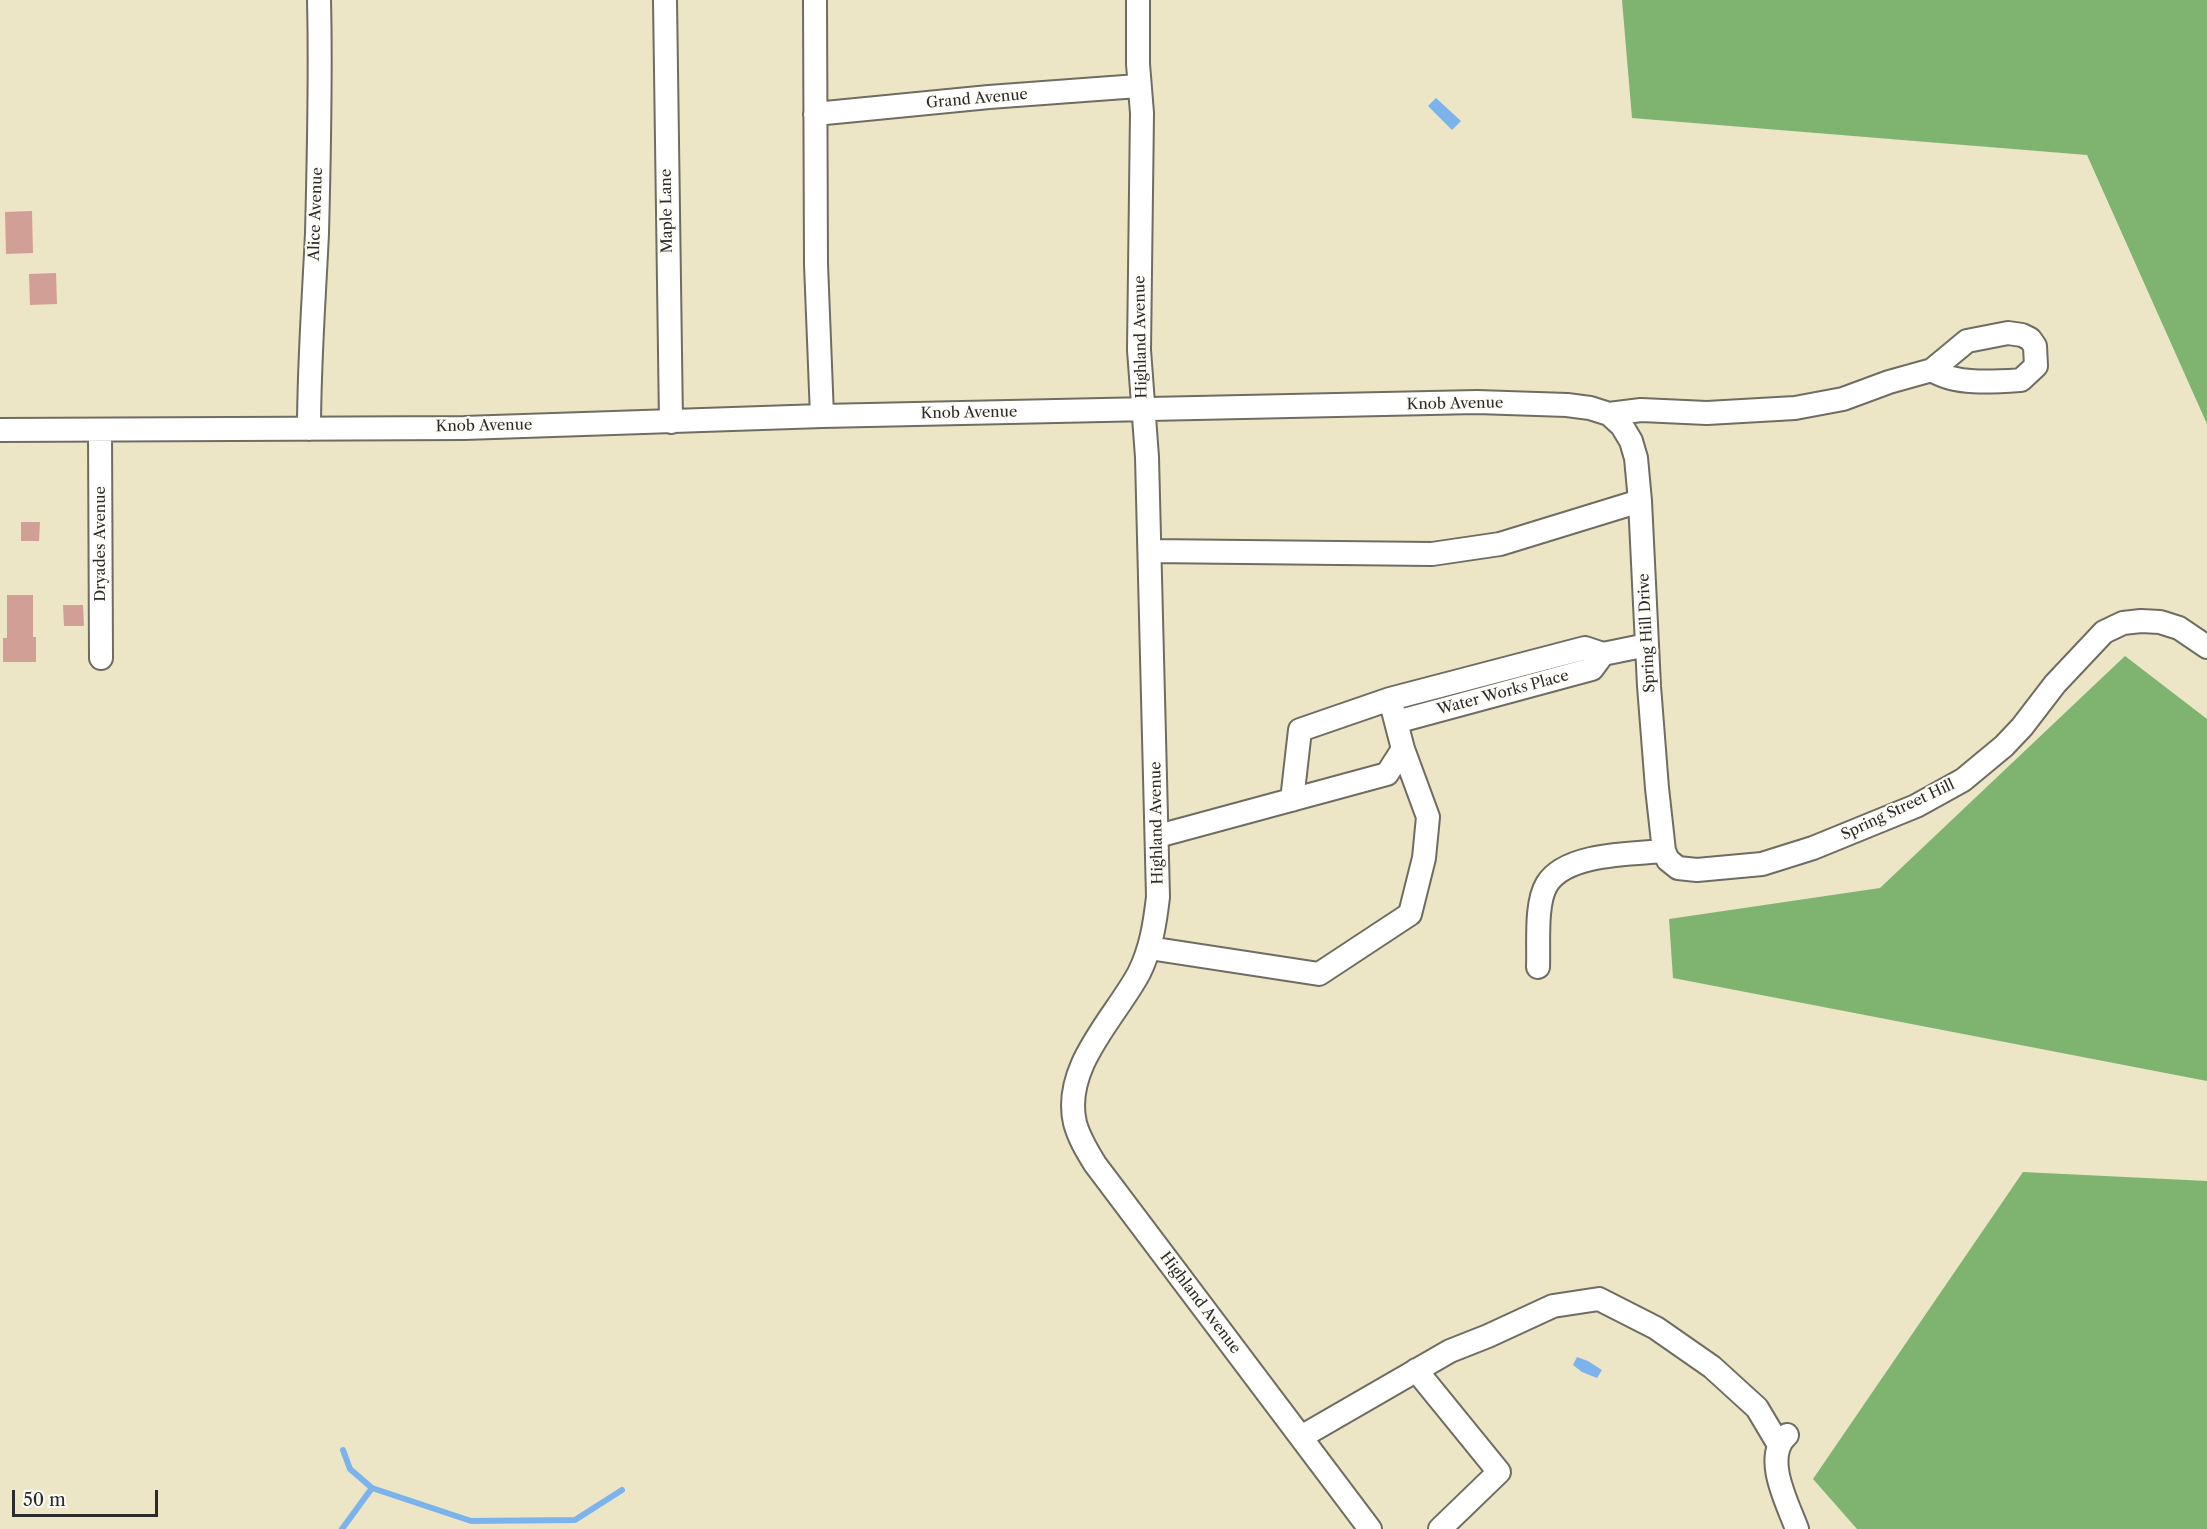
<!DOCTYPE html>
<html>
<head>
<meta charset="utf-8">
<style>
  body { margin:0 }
  #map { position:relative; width:2207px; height:1529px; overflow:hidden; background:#ece5c6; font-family:"Libre Caslon Text",serif }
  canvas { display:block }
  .scale { position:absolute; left:12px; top:1490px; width:146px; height:27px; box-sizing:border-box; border:3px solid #2b2b2b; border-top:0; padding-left:8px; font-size:18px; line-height:21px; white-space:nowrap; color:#2b2b2b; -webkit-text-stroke:4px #fdfcf7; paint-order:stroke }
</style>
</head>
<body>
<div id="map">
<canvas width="2207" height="1529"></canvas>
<div class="scale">50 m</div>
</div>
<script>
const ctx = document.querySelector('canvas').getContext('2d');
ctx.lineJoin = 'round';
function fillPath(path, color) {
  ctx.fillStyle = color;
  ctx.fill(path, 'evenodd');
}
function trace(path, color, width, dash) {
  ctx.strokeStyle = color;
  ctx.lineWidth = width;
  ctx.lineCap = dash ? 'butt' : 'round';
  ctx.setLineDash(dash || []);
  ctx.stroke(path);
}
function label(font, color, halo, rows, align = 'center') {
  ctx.font = font + ' "Libre Caslon Text",serif';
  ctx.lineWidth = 4.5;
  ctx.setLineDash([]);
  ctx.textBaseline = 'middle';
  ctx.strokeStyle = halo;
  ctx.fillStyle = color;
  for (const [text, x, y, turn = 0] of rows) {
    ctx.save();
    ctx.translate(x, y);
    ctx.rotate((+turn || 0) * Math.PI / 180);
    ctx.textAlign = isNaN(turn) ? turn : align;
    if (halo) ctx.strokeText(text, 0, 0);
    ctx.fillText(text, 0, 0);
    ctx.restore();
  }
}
const forest = new Path2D(`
  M1622 0H2207V424L2087 155 1632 118Z
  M2125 656 2207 719V1081L1673 978 1669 919 1880 888Z
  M2023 1172 2207 1181V1529H1857L1813 1479Z`);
const water = new Path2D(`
  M1436 98 1461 121 1452 130 1428 106Z
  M1577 1357 1588 1361 1602 1370 1597 1378 1582 1372 1573 1365Z`);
const stream = new Path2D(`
  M372 1488 471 1521 575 1520 622 1490
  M342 1529 372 1488 350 1469 343 1450`);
const building = new Path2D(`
  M32 211 33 253 6 254 5 212Z
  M56 273 57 304 30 305 29 274Z
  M21 522H40L39 541H21Z
  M7 595H33V637H36V662H3V638H7Z
  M63 605H83L84 626H64Z`);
const minor = new Path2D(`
  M665 0 671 422
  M815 0 816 264 822 416
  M1138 0V64L1142 113 1139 350 1147 457 1158 897C1155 923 1151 949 1139 973 1115 1018 1062 1067 1075 1123 1079 1138 1087 1151 1095 1164L1370 1529
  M815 114 989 97 1138 86
  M1609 414 1622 426 1631 441 1636 458 1640 501 1649 686 1657 788 1664 851 1668 860 1678 868 1697 870 1762 864 1813 848 1916 806 1963 780 2004 746 2022 727 2055 684 2104 632 2123 623 2141 621 2160 622 2179 628 2207 647
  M309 429C309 363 314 298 317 233 319 155 321 78 319 0
  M0 430 464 428 822 416 1477 402 1567 405 1590 408 1609 414 1641 410 1707 413 1795 408 1843 399 1889 382 1932 370 1967 341 2008 333 2022 335 2030 339 2035 346 2036 366 2021 380C1993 382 1955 385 1932 370
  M100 430 101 658
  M1150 551 1432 554 1500 544 1640 501
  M1396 722 1592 669 1603 654
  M1292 800 1300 730 1390 699 1585 648 1603 654 1647 645
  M1158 836 1387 774 1403 749 1390 699
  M1149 948 1319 974 1410 914 1424 858 1428 817 1403 749
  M1538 967C1539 944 1535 903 1547 884 1566 853 1632 854 1664 851
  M1416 1370 1499 1472 1440 1529
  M1787 1435C1762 1457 1788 1504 1797 1529
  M1301 1437 1450 1351 1488 1336 1553 1306 1599 1299 1656 1328 1712 1367 1757 1408 1779 1445`);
const streetNames = [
  ["Grand Avenue",977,99,-5],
  ["Maple Lane",667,211,-91],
  ["Alice Avenue",316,214,-88],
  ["Highland Avenue",1141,337,-91],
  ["Knob Avenue",1455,404,-1],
  ["Knob Avenue",969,413,-1],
  ["Knob Avenue",484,426,-1],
  ["Dryades Avenue",101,544,-90],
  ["Spring Hill Drive",1647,633,-93],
  ["Water Works Place",1503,693,-15],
  ["Spring Street Hill",1898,810,-25],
  ["Highland Avenue",1157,823,-91],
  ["Highland Avenue",1200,1303,53]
];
fillPath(forest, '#7eb470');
fillPath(water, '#7db3ec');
trace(stream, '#7db3ec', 6);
fillPath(building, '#d29f96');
trace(minor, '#6f6c61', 26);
trace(minor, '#fff', 22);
label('15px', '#2b2b2b', '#fdfcf7', streetNames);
</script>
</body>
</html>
